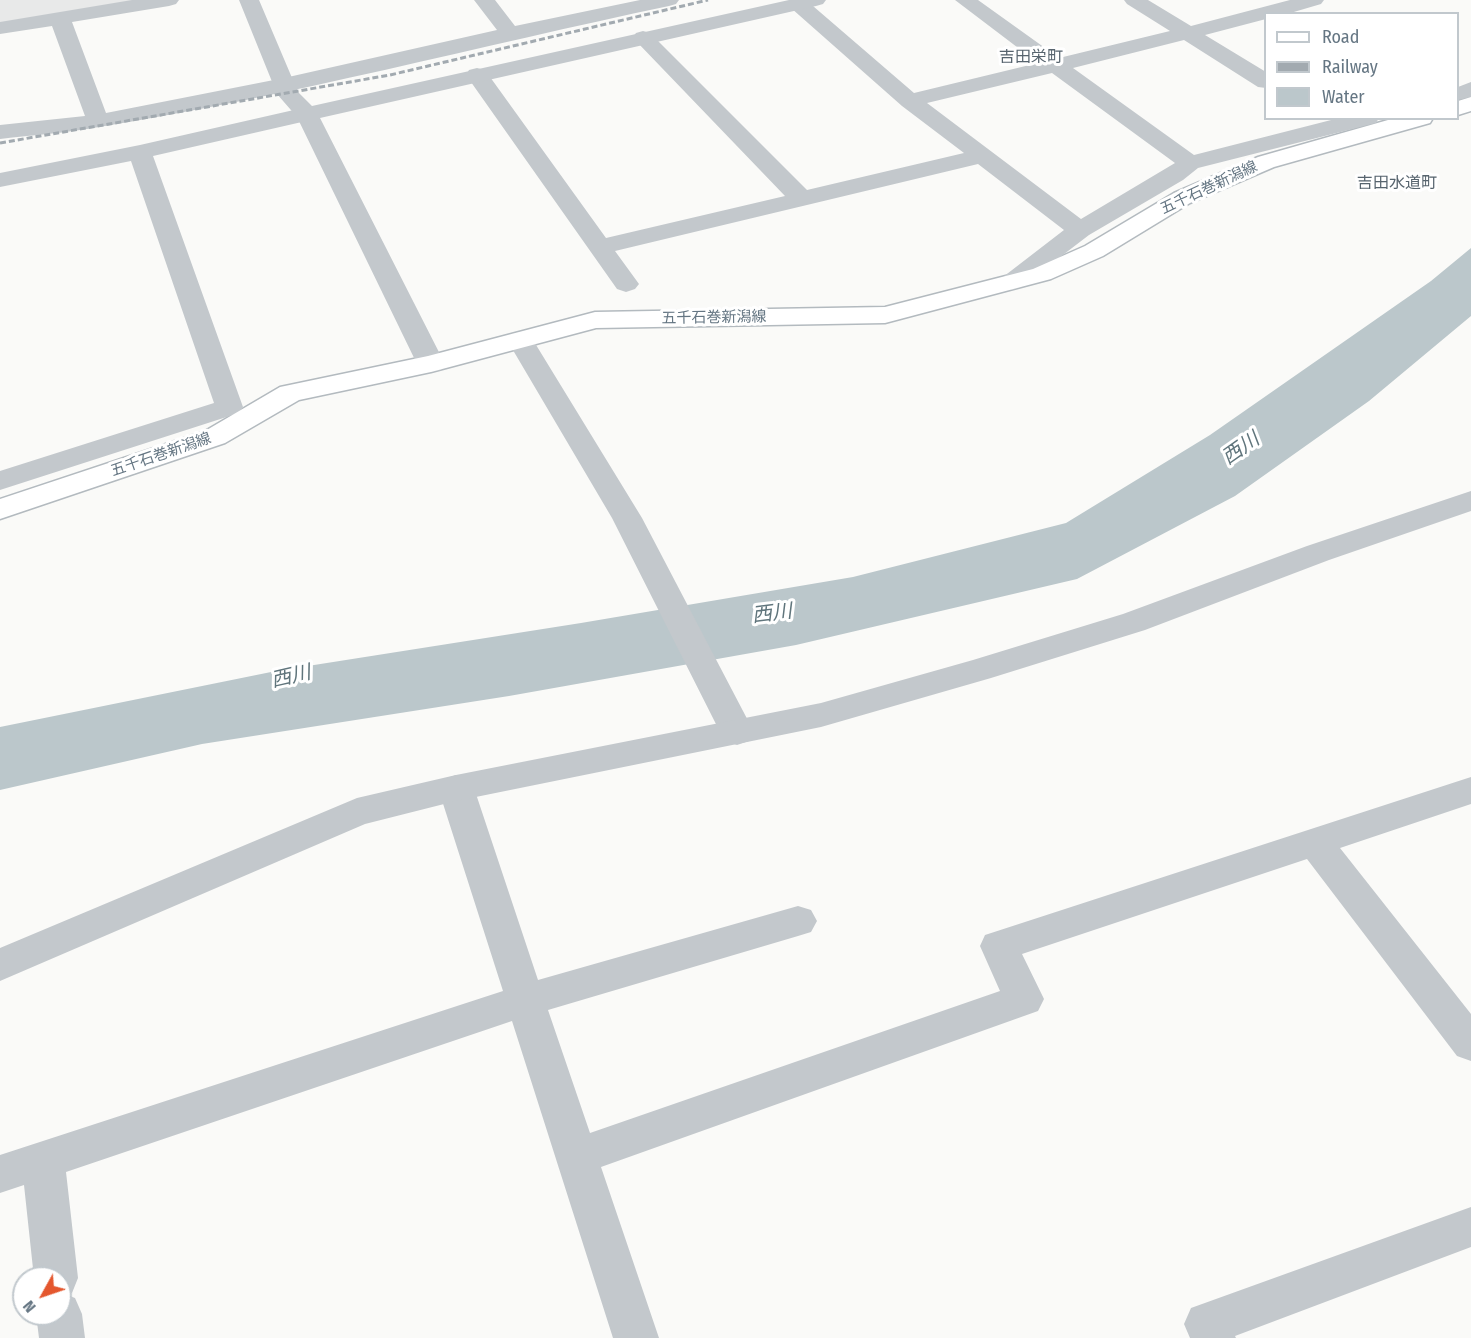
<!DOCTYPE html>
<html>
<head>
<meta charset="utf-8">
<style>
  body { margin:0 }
  #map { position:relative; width:1471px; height:1338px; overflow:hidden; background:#fafaf8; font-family:"Fira Sans Condensed",sans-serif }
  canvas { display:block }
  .legend { position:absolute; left:1264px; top:12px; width:195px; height:108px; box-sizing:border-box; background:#fff; border:2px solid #c1c8cd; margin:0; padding:8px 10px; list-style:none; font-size:18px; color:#657683 }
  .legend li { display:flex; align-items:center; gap:12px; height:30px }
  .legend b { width:30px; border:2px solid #c1c8cd }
  .north { position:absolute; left:12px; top:1266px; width:60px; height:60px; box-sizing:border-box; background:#fff; border:2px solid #c1c8cd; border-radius:50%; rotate:230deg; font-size:16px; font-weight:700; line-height:24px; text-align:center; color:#657683 }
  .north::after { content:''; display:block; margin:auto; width:21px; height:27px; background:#e4572e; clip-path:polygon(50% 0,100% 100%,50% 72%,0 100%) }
</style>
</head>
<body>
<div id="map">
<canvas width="1471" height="1338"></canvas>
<ul class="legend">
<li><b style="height:8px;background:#fff"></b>Road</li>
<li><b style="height:8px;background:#a2aab0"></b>Railway</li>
<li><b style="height:16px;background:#bbc7cb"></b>Water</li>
</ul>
<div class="north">N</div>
</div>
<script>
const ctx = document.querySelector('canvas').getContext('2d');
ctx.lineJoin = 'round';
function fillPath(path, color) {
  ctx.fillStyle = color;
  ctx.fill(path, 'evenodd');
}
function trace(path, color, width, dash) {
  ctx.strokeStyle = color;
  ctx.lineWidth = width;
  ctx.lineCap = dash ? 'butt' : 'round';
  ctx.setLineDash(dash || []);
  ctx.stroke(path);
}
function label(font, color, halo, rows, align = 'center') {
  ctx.font = font + ' "Fira Sans Condensed","Noto Sans JP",sans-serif';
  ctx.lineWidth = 6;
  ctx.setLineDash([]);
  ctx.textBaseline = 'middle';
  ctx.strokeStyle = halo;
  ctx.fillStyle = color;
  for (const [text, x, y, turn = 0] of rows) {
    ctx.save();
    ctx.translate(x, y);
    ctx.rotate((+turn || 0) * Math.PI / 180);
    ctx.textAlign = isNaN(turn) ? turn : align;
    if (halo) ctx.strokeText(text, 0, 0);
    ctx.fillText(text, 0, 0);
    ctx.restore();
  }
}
const built = new Path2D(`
  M0 0H144L0 23Z`);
const water = new Path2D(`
  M1471 248V316L1369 401 1235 496 1077 579 796 645 509 696 202 744 0 790V727L276 671 581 623 853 577 1066 523 1210 435 1431 281Z`);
const minor = new Path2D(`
  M132 0H179L176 4 169 6 72 22 106 113 284 78 497 30 474 0H495L515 26 640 0H679L676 4 669 6C479 46 291 96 99 127 67 133 33 135 0 139V125L85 116 52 26 0 34V22Z
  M791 0H806L914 93 1038 63 955 0H978L1059 58 1170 31 1127 4 1124 0H1148L1191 26 1290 0H1324L1321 4 1287 14H1266V19L1205 35 1266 72V88L1258 87 1184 40 1073 68 1194 155 1339 118H1379L1376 123 1198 168 1183 180 1089 235 1021 287 1012 290 1003 287 999 282 1003 277 1064 230 978 164 615 251 639 284 635 289 626 292 617 289 466 75 469 70 477 68 485 70 606 238 785 196 636 41 633 37 636 33 643 31 650 33 807 190 964 153 902 106 791 8 788 4ZM1052 73 1175 163 1081 219 927 103Z
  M1471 82V97L1458 100V87Z
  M307 107 315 109 318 114 315 119 153 156 243 407 239 413 0 490V471L214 403 131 161 0 187V173L140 145Z
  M520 332 529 334 533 340 642 518 754 732 749 741 737 745 725 741 720 732 612 518 507 340 511 334Z
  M456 775 468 779 474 788 538 980 798 906 811 910 817 921 811 932 798 936 548 1010 590 1133 1000 991 980 946 985 935 1471 777V804L1340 848 1471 1014V1061L1457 1056 1307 859 1022 954 1044 999 1038 1011 601 1167 659 1338H613L512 1021 66 1172 78 1278 72 1293 67 1295 75 1298 82 1314 85 1338H39L36 1314H60V1278H34L24 1185 0 1193V1155L503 991 438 788 444 779Z
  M1471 1207V1247L1235 1336 1236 1338H1190L1184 1324 1191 1308Z`);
const tertiary = new Path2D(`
  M239 0H259L298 92 312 106 789 0H826L823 4 816 6 320 118 445 364 441 370 431 372 421 370 417 364 297 117 277 94Z
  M1471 491V511L1329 560 1145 630 991 678 821 727 456 801 365 824 0 981V948L357 798 456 775 821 703 973 660 1123 614 1307 546Z`);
const secondary = new Path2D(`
  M1471 97V111L1458 115V101Z
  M1395 118H1433L1430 123 1274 167 1190 203 1103 256 1051 279 885 323 596 328 431 372 299 400 225 443 0 519V499L205 431 280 387 428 356 595 312 885 307 1033 269 1085 246 1174 193 1258 157Z`);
const rail = new Path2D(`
  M0 143 390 75 708 0`);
const farStreetnames = [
  ["五千石巻新潟線",1209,188,-25],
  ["五千石巻新潟線",714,318,-1],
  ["五千石巻新潟線",161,455,-19]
];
const farNeighbourhoodnames = [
  ["吉田栄町",1031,58],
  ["吉田水道町",1397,184]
];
const waterNames = [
  ["西川",1241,449,-35],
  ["西川",772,614,-7],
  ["西川",291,677,-13]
];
fillPath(built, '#e8e9e9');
fillPath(water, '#bbc7cb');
trace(secondary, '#b3babf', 3);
fillPath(minor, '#c3c8cc');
fillPath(tertiary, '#c3c8cc');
fillPath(secondary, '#fff');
trace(rail, '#a2aab0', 3, [6, 3]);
label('15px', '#657683', '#fff', farStreetnames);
label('16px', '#57646e', '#fff', farNeighbourhoodnames);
label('italic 20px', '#60757c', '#fff', waterNames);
</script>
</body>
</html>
